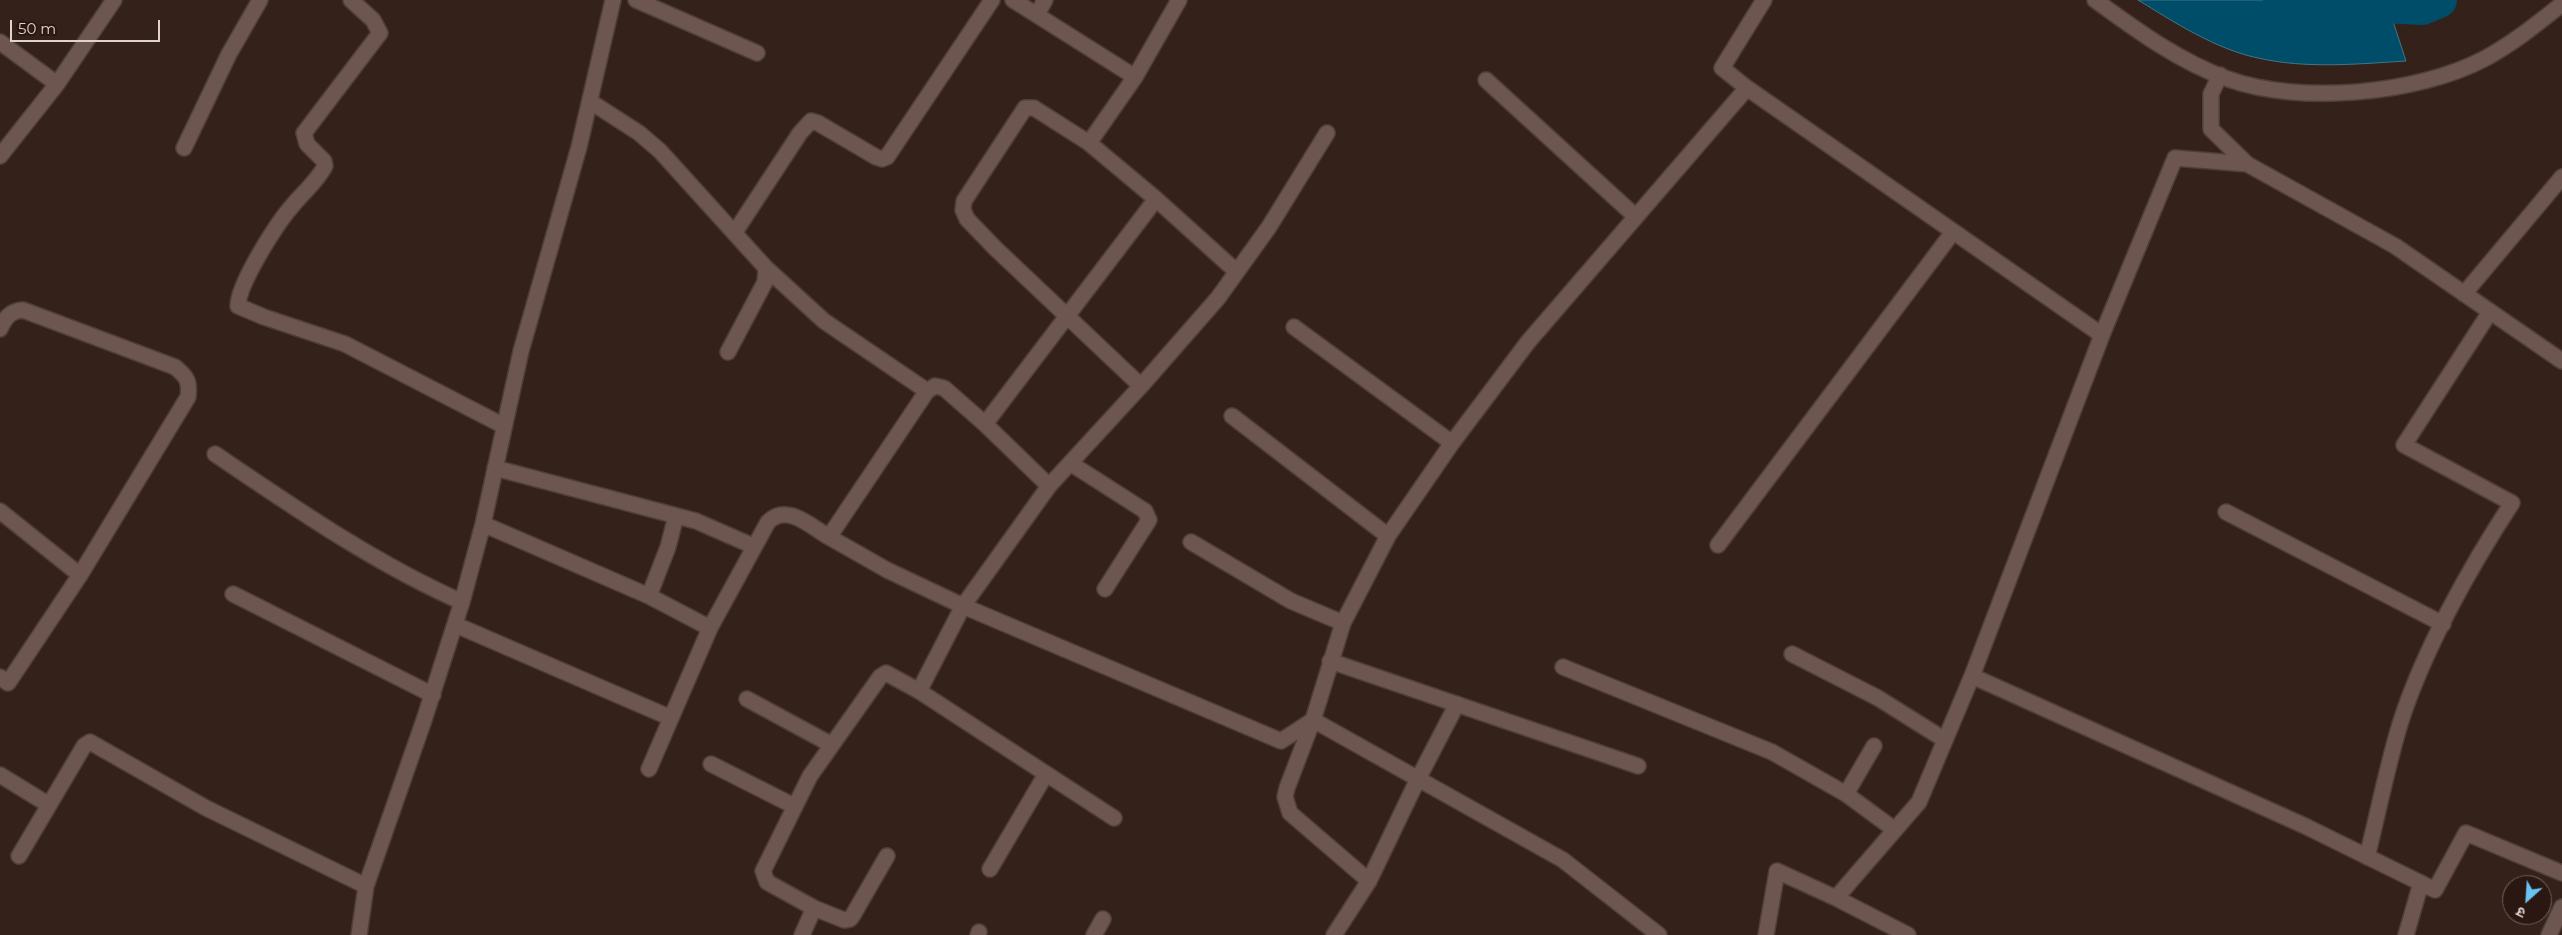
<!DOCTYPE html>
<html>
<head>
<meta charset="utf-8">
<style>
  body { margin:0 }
  #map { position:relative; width:2562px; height:935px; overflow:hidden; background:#34211a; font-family:Montserrat,"Noto Sans Devanagari",sans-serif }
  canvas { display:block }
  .north { position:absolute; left:2502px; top:875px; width:50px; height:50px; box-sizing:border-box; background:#2a1711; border:1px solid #73625c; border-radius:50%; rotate:206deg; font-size:14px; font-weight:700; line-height:20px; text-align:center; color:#e0d2cd }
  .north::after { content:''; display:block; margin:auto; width:18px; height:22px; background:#69c3f1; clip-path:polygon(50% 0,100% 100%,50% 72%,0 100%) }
  .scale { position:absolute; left:10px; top:20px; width:150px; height:22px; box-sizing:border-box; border:2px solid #e0d2cd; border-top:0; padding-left:6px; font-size:15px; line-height:18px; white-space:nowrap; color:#e0d2cd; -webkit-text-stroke:4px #2a1711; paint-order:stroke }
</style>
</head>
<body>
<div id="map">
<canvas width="2562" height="935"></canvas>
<div class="north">उ</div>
<div class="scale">50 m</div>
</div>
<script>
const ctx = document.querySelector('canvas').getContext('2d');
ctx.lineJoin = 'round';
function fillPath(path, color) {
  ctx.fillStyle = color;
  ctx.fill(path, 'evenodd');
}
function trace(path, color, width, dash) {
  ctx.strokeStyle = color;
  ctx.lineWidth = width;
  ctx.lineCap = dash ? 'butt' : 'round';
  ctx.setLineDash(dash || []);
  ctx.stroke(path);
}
const water = new Path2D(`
  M2138 0H2386L2406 61C2357 64 2306 69 2258 58 2215 49 2174 22 2138 0Z`);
const river = new Path2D(`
  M2281 0 2422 7 2439 0`);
const minor = new Path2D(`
  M351 0 373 20 380 33 304 133 307 144 324 161 325 166C318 180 303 193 293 205 277 223 238 284 238 306L264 317 345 344 504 426
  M636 0 757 53
  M1764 0 1722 68 1747 88 2102 335
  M2095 0C2136 30 2180 62 2228 79 2300 105 2417 94 2484 59 2512 44 2537 24 2562 4
  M1037 14 1045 0
  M0 42 57 84 114 0
  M2220 75 2211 94V129L2247 164
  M1135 77 1179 0
  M1486 80 1635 216
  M591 102 639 133 660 151 766 268 765 282 728 352
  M1089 143 1034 108H1025L964 201 963 210 967 219 995 248 1141 386 1049 486 963 606 1281 741 1313 720 1563 860 1659 935
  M184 148 229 54 260 0
  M0 156 57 84
  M1156 199 1237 272
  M735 232 800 133 811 121 818 123 876 157 882 159 887 157 992 0
  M766 268 824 321 927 391
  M2464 294 2562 177
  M1294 327 1452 443
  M0 329C5 318 10 311 23 310L175 367C187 377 190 381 188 397L80 575 8 683 0 677
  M1141 386 1218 298 1269 227 1327 133
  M1232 416 1388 536
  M985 424 1049 486
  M215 454C295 508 374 563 462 602
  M1070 463 1145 511 1149 520 1105 589
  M495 468 696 521 753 546
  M0 511 80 575
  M2226 512 2443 624
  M483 524 649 596 710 628
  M829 537 887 570 963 606 919 691
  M1191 542 1291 601 1343 623
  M1718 545 1953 232
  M233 594 433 695
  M649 596 668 547 676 516
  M456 625 671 718
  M1792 654 1878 698 1945 740
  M1330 661 1638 766
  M1563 667 1772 752 1846 794 1895 830
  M1972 676 2305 826 2435 890 2466 833 2562 873
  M747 699 832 745
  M711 764 794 806
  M649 769 710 628 768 522C787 503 810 526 829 537L927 391 935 386 944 388 985 424 1156 199 1089 143 1135 77 1013 0
  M0 775 49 805
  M1846 794 1874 746
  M19 856 84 746 90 742 206 808 366 886
  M887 856 853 915 850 919 844 920 814 908 767 882 763 871 810 776 880 677 886 673 919 691 1114 818
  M2367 857C2378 813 2387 767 2400 724 2423 651 2470 567 2512 503L2404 445 2490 312
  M990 869 1046 774
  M1369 881 1290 813 1285 797 1287 788 1313 720 1343 623 1388 536 1452 443 1528 342 1747 88
  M1836 898 1908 935
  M359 935 366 886 424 720 462 602 483 524 521 351 579 147 613 0
  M802 935 814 908
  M978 935 979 932
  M1094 935 1103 919
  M1334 935 1369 881 1418 779 1457 704
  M1766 935 1777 871 1836 898 1919 802 1972 676 2102 335 2175 158 2247 164 2395 246 2562 361
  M2406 935 2421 883
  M2549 935 2562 907`);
fillPath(water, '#004d6a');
trace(water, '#437588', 1);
trace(river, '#004d6a', 36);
trace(minor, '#4e3e39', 18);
trace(minor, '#6d564f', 15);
</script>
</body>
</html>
